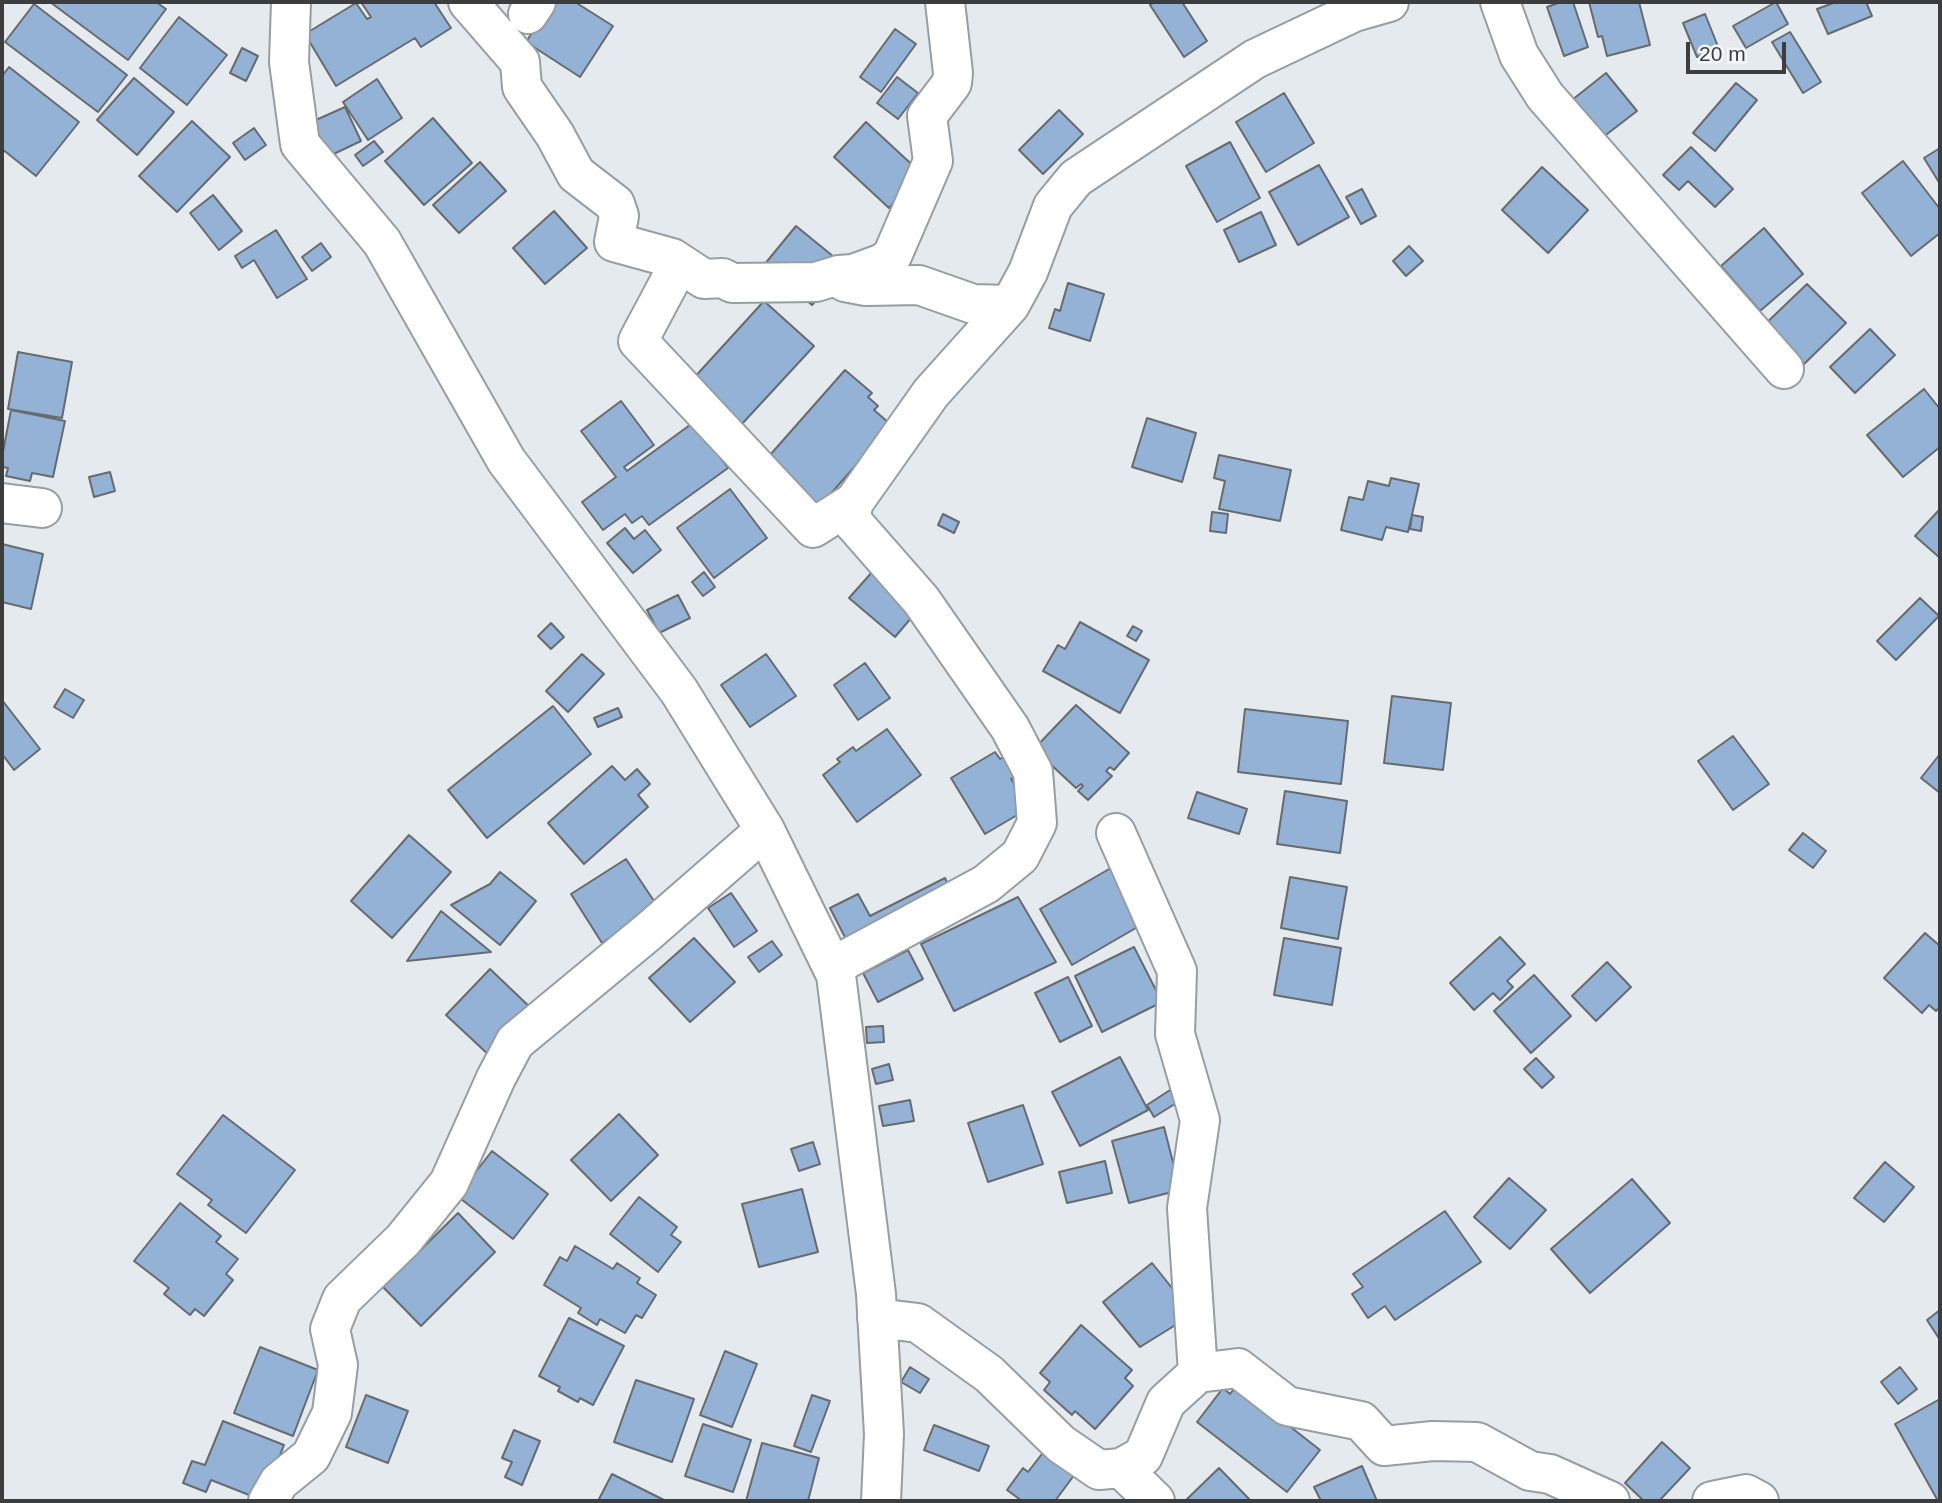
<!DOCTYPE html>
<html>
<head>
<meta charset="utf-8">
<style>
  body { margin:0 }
  #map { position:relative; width:1942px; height:1503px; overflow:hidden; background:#e5eaef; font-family:Helvetica,sans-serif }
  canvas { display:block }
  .frame { position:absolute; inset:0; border:4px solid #3b3d3f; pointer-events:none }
  .scale { position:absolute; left:1686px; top:42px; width:100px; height:32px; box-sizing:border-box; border:4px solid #3b3d3f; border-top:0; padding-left:9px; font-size:21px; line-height:24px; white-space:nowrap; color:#3b3d3f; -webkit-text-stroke:5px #f2f7fc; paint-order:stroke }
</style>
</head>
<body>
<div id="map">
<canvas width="1942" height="1503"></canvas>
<div class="frame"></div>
<div class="scale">20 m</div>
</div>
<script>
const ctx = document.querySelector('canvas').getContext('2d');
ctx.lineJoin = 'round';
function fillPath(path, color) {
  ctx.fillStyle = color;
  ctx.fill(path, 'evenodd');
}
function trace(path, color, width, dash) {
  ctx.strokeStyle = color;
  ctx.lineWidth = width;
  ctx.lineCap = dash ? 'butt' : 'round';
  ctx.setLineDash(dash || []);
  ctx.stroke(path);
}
const building = new Path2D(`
  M50 2H156L166 9 128 60Z
  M361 2H434L451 28 421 47 415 38 336 86 305 34 356 3 367 19 371 17Z
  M552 2H575L613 26 580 77 526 42Z
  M1154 2H1182L1207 41 1184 57 1150 5Z
  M1561 2H1573L1588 47 1564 56 1547 7Z
  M1589 2H1639L1650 45 1607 56 1602 36 1598 37Z
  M1776 2 1788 24 1746 48 1733 26Z
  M1836 2H1866L1872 16 1828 34 1817 9Z
  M34 4 127 75 98 112 5 42Z
  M1705 14 1719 49 1697 57 1683 23Z
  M179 17 227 55 187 105 140 68Z
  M895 29 916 44 881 92 860 77Z
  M1790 32 1821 82 1803 93 1772 42Z
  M242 48 258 56 246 81 230 73Z
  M9 67 79 122 36 176 2 149V76Z
  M1606 73 1637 111 1598 141 1567 104Z
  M897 77 918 93 898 119 877 103Z
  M134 78 174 112 137 155 97 120Z
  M377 79 402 118 368 140 343 102Z
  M1736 83 1757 100 1715 151 1693 133Z
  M1284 93 1314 143 1266 172 1236 122Z
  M345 107 361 141 323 159 307 124Z
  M1059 110 1083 134 1043 174 1019 150Z
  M433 118 472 163 424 205 385 161Z
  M192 121 230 157 177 212 139 176Z
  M866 122 921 173 889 208 834 157Z
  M254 128 266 145 245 160 233 143Z
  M374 141 383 152 363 166 355 155Z
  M1230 142 1260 198 1217 222 1186 166Z
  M1691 147 1733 189 1715 207 1688 181 1679 190 1663 175Z
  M1940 148V184L1924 158Z
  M1903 161 1940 209V233L1911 256 1862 193Z
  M480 162 506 191 459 233 433 205Z
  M1319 165 1349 217 1298 245 1269 192Z
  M1542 167 1588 210 1548 253 1502 210Z
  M1362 189 1376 216 1361 224 1346 197Z
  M213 195 242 231 219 250 190 213Z
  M554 211 587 248 545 284 513 248Z
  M1261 212 1276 245 1239 262 1224 230Z
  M796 226 845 266 812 305 764 265Z
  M1764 228 1803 274 1760 311 1721 266Z
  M276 230 307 279 277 298 254 260 242 268 235 256Z
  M321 243 331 257 312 271 302 257Z
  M1409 246 1423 261 1406 276 1393 261Z
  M1068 283 1104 294 1090 341 1049 328 1055 309 1060 311Z
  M1807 284 1846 323 1798 370 1759 330Z
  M764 301 814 346 741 425 692 380Z
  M1870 329 1895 355 1855 393 1830 367Z
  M18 352 72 362 62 418 8 409Z
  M845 370 872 393 868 397 878 406 874 410 897 430 877 441 813 514 763 463Z
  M1924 389 1940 409V447L1903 477 1867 435Z
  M621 401 654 445 624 467 627 471 694 422 728 468 649 525 642 516 632 523 625 514 603 530 582 502 616 477 581 431Z
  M11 410 65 421 53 477 32 473 30 481 6 476 8 468 2 467V457Z
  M1147 418 1196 433 1182 482 1132 467Z
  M1219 455 1291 470 1280 521 1219 509 1225 481 1214 478Z
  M110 472 115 491 94 497 89 477Z
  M1391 478 1419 484 1408 532 1386 527 1382 540 1341 530 1349 497 1363 500 1368 481 1389 486Z
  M730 489 767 538 714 578 677 528Z
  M1940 509V558L1915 536Z
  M1212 512 1228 514 1226 533 1210 531Z
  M943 514 959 522 954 533 938 525Z
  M1412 515 1423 517 1421 531 1410 529Z
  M625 528 634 539 645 530 661 550 633 573 607 543Z
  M2 544 43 554 31 609 2 602Z
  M873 571 918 610 895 637 849 598Z
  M704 572 715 587 703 596 692 582Z
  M678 595 690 618 659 633 647 610Z
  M1920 598 1939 616 1896 660 1877 641Z
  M1080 622 1149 660 1120 713 1043 671 1058 645 1065 649Z
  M551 623 564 637 551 649 538 636Z
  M1133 626 1142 631 1136 641 1127 636Z
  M582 654 604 674 568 712 546 691Z
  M766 654 796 696 750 727 721 685Z
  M865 663 890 698 858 720 834 685Z
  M65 689 84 700 73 718 54 707Z
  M1392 696 1451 703 1443 770 1384 763Z
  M2 700 40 749 14 770 2 754Z
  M1076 705 1129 753 1114 770 1110 767 1106 771 1112 776 1088 800 1078 791 1083 786 1081 784 1076 788 1034 749Z
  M553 706 591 754 487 838 448 790Z
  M618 708 622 717 598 727 594 718Z
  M1245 709 1348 721 1341 784 1238 772Z
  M887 729 921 775 857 822 823 775 840 762 837 759 853 747 856 751Z
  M1733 736 1769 784 1733 810 1698 761Z
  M995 752 1000 759 1007 755 1019 775 1011 779 1029 808 985 834 951 778Z
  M1940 754V793L1921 778Z
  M612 766 625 780 637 769 650 784 638 795 648 807 584 864 548 823Z
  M1285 791 1347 801 1340 853 1277 844Z
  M1197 792 1247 809 1239 834 1188 818Z
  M1803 833 1826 851 1813 868 1789 850Z
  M409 835 451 872 392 938 351 901Z
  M626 859 658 907 602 943 571 894Z
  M1116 865 1148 921 1072 965 1040 909Z
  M500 872 536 901 500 945 451 905 490 884Z
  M1290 877 1347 887 1338 939 1281 928Z
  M945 878 955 900 852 951 830 908 858 894 870 916Z
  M731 893 757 931 734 947 708 908Z
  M1018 897 1056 962 954 1011 921 944Z
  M441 911 491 952 407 961Z
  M1925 933 1940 946V1007L1936 1011 1929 1005 1922 1013 1884 978Z
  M1500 937 1525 964 1507 981 1513 987 1500 1000 1493 993 1474 1010 1450 983Z
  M694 938 735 982 690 1022 649 978Z
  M1284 938 1341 948 1332 1005 1274 995Z
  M772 941 782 955 759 972 748 957Z
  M1134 947 1162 1002 1102 1032 1075 976Z
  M908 950 923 979 878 1002 863 973Z
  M1607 962 1631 987 1596 1021 1572 996Z
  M490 969 534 1011 491 1057 446 1015Z
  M1534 975 1571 1016 1531 1053 1494 1011Z
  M1068 977 1092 1026 1060 1042 1035 993Z
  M883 1026 884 1042 867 1043 866 1027Z
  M1120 1057 1148 1110 1080 1146 1052 1092Z
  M1536 1058 1554 1077 1542 1088 1524 1069Z
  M889 1064 893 1080 876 1084 872 1069Z
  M1170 1090 1178 1102 1154 1117 1147 1105Z
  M910 1100 914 1121 883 1126 879 1106Z
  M1023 1105 1043 1164 988 1182 968 1123Z
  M619 1114 658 1155 611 1201 571 1160Z
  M223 1115 295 1170 246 1233 208 1205 212 1200 177 1174Z
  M1164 1127 1180 1190 1129 1203 1112 1141Z
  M813 1142 820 1164 799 1171 791 1149Z
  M492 1151 548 1194 513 1239 457 1196Z
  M1105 1161 1112 1193 1067 1203 1059 1172Z
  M1885 1162 1914 1187 1884 1222 1854 1198Z
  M1509 1178 1546 1210 1510 1249 1474 1217Z
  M1632 1179 1670 1223 1590 1293 1551 1249Z
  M802 1189 818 1252 759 1267 742 1204Z
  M639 1197 677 1227 671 1235 681 1242 658 1272 610 1234Z
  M180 1203 221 1236 216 1242 238 1259 226 1274 233 1280 204 1316 195 1309 190 1315 164 1294 169 1288 134 1261Z
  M1445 1211 1481 1262 1395 1320 1385 1306 1368 1318 1352 1294 1363 1287 1353 1274Z
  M458 1213 495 1252 421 1326 383 1287Z
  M575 1246 613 1269 617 1263 640 1278 637 1283 656 1295 642 1318 636 1315 625 1333 600 1319 597 1325 578 1313 581 1308 544 1285 560 1257 567 1261Z
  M1152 1263 1184 1303 1174 1311 1182 1321 1140 1347 1103 1302Z
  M1940 1310V1340L1927 1320Z
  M569 1318 624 1346 593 1405 580 1398 578 1402 558 1391 560 1387 539 1376Z
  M1081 1325 1132 1370 1125 1378 1133 1386 1095 1429 1075 1411 1072 1415 1044 1390 1050 1382 1040 1373Z
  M260 1347 318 1370 293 1436 234 1413Z
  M725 1351 757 1364 732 1427 700 1415Z
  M910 1367 929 1379 920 1393 901 1382Z
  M1900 1367 1917 1389 1898 1404 1881 1382Z
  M636 1380 694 1399 672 1462 614 1442Z
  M1237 1385 1320 1450 1287 1492 1197 1422 1223 1388 1230 1394Z
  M366 1395 408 1411 388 1463 346 1447Z
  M812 1395 830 1401 811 1452 794 1446Z
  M1940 1399V1501H1938L1895 1424Z
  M223 1421 284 1445 262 1500 211 1480 206 1492 183 1483 192 1461 205 1465Z
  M703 1424 751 1440 733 1492 685 1476Z
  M934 1425 989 1446 979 1471 924 1450Z
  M514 1430 540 1441 522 1485 505 1477 512 1462 502 1458Z
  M1662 1442 1690 1468 1659 1501H1644L1625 1483Z
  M762 1443 819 1458 808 1501H746Z
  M1045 1450 1075 1474 1055 1501H1022L1007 1490 1023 1468 1028 1472Z
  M1362 1466 1377 1501H1321L1314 1487Z
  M1219 1468 1251 1501H1185Z
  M612 1474 666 1501H598Z`);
const minor = new Path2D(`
  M291 2 289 62 300 144 382 242 506 460 679 691 765 830 836 975 876 1294 884 1434 881 1501
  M468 2 520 62 522 87 555 135 576 174 615 204 619 216 614 242 672 258 704 279 723 278 732 283 816 282 839 275 853 274 883 263 892 256 933 161 927 116 952 83 953 73 945 2
  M1500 2 1519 55 1545 96 1784 369
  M528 14 536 2
  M679 264 638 341 813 528 854 502
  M845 282 866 286 919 285 973 304 1010 305
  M2 503 42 508
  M1116 833 1177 971 1175 1034 1200 1120 1187 1208 1198 1373
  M832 967 986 884 1020 856 1037 823 1033 772 1010 728 921 600 850 519 854 502 931 393 1010 305 1028 272 1053 206 1076 178 1255 59 1354 12 1389 2
  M877 1318 918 1323 989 1374 1061 1444 1099 1470 1121 1468 1143 1456 1166 1402 1198 1373 1238 1368 1287 1406 1361 1421 1384 1446 1433 1441 1477 1442 1530 1471 1550 1474 1610 1501
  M1121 1468 1155 1501
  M268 1501 279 1482 311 1456 332 1413 338 1365 330 1329 342 1299 403 1240 449 1183 496 1078 515 1042 648 932 765 830
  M1712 1501 1746 1494 1759 1501`);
fillPath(building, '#93b2d6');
trace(building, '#676b70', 2);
trace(minor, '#989da2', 42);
trace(minor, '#fff', 38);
</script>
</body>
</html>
